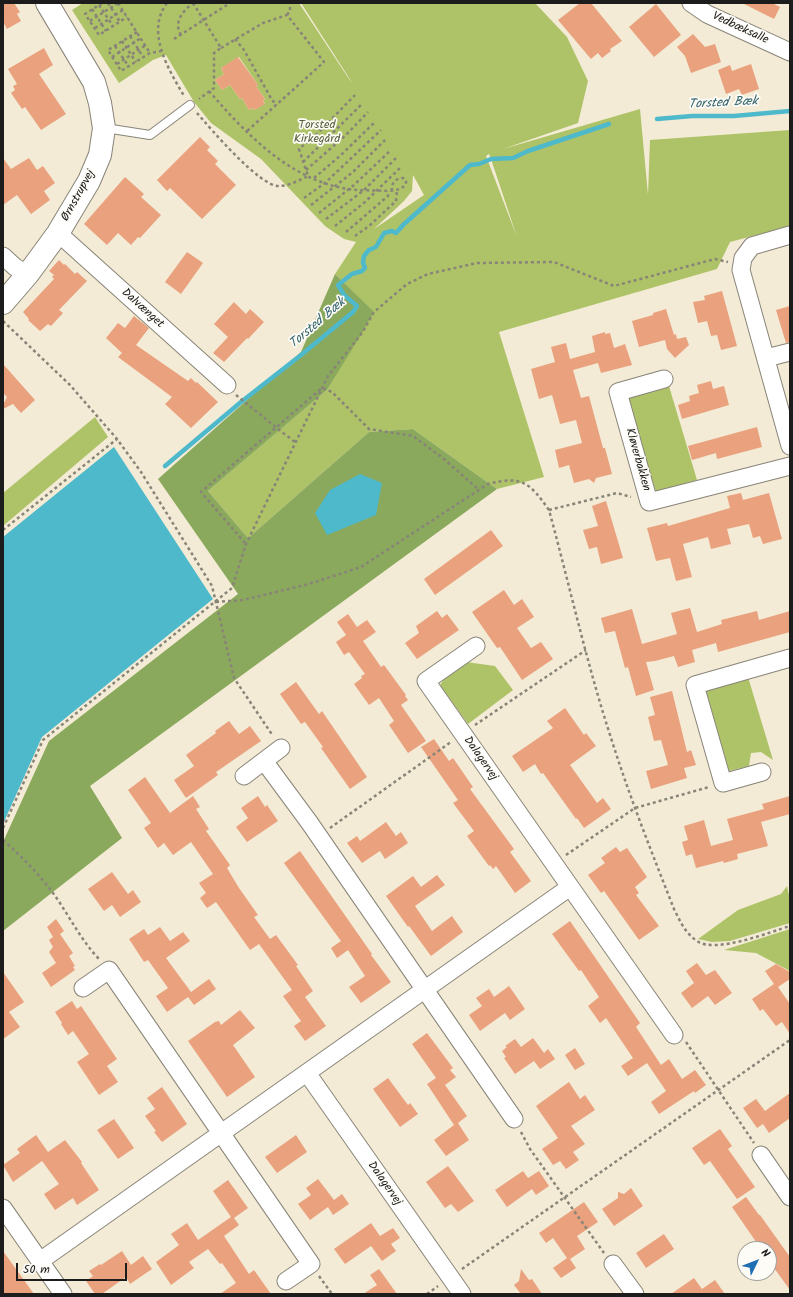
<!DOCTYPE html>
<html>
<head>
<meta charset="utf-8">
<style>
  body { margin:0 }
  #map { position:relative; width:793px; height:1297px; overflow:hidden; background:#f3ebd5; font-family:Kalam,sans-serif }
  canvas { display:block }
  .frame { position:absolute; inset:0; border:4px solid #1c1c1c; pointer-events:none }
  .north { position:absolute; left:737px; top:1241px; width:40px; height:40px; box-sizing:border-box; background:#fdfcf7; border:1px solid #a3a29f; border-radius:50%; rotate:47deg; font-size:11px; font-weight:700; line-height:16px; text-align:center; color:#1c1c1c }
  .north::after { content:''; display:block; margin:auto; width:14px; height:18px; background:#1f6fb2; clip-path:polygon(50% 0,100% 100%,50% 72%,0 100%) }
  .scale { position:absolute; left:16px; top:1263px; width:111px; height:18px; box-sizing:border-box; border:2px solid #1c1c1c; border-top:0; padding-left:5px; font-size:12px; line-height:14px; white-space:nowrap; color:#1c1c1c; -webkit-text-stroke:3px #fdfcf7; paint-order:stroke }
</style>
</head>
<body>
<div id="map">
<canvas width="793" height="1297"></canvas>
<div class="frame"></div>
<div class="north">N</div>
<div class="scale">50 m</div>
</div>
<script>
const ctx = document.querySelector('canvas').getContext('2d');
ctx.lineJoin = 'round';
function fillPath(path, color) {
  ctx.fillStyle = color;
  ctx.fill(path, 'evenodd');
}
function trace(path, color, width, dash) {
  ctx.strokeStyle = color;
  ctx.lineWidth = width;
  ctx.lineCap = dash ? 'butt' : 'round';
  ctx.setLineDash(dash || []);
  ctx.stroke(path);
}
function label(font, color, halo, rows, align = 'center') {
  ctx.font = font + ' Kalam,sans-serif';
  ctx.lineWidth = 3.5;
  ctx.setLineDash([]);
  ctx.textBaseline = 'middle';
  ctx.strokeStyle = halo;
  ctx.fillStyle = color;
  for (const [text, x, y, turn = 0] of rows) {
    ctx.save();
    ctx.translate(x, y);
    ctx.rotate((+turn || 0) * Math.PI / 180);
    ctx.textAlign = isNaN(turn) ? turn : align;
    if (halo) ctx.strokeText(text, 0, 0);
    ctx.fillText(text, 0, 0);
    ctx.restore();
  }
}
const green = new Path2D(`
  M83 3H299L347 76 353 84 301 3H535L567 37 588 81 578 123 503 149 640 109 648 195 650 140 790 130V226L730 242 717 269 499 332 544 477 497 489 413 429 369 432 248 538 208 491 327 390 373 312 335 274 356 242 344 239 325 226 261 159 211 123 194 102 166 55 153 60 119 83 72 10ZM239 57 258 85 256 86 265 99 263 101 265 103 255 110 253 108 249 110 242 98 240 99 230 85 222 90 215 80 224 74 221 68ZM489 154 491 159 517 237 486 156ZM413 175 424 195 374 229 404 201 412 191Z
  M669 386 697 480 656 492 627 395Z
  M95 417 108 437 3 526V493Z
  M466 662 495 666 513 690 468 724 440 685 445 678Z
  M748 677 773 760 761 752 751 753 749 766 729 771 706 691Z
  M787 886 790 900V923L730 941 712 942 698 939 738 910 781 894Z
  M790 929V971L756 953 724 950Z`);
const forest = new Path2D(`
  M335 274 374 312 362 333 327 390 208 491 248 538 369 432 413 429 497 489 90 786 122 838 3 931V842L49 741 238 594 158 479 301 352Z`);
const water = new Path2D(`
  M114 447 213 599 42 737 3 824V537Z
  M360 474 382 483 376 515 327 535 315 513 330 490Z`);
const stream = new Path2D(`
  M657 119 692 116H734L790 111
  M165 466 241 402 301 355 353 312 357 306 344 295 338 285 352 274 362 271 365 268 363 262 364 256 369 250 376 247 384 233 392 231 396 233 403 225 470 165 479 164 491 159 513 158 528 151 609 124`);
const building = new Path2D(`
  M3 3H14L20 12 17 14 21 21 7 29 3 22Z
  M580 3H591L622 41 610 49 611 51 602 58 598 53 591 59 558 20Z
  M742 3H772L780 7 774 19Z
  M656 4 681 35 654 57 629 27Z
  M693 34 705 47 715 44 721 62 691 73 685 56 677 47Z
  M44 48 53 65 39 74 66 114 41 130 25 107 22 109 11 93 15 90 13 86 17 84 8 69Z
  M238 57 258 85 256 86 265 99 263 101 265 104 255 110 253 108 249 110 242 98 240 99 230 85 222 90 215 80 224 74 221 68Z
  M751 64 759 89 742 95 739 89 726 94 718 70 730 65 732 71Z
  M200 137 210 147 207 150 218 161 215 164 236 185 202 219 170 188 167 191 157 180Z
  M3 158 11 169 29 158 37 170 43 166 55 183 44 191 50 200 31 214 17 195 3 205Z
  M125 177 144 194 141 197 161 215 140 238 138 237 131 245 118 233 107 245 84 224Z
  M187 252 203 263 181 294 165 282Z
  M59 260 64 265 65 264 75 274 77 272 87 281 59 310 63 313 51 326 48 324 40 331 28 320 29 319 23 312 54 279 52 277 54 275 49 271Z
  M722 291 737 346 721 350 717 335 711 336 707 321 698 323 693 302 705 300 704 296Z
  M234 302 246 314 250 309 264 322 248 339 247 338 224 362 213 353 228 337 214 324Z
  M790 306V342L786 343 776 310Z
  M666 309 674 335 676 334 677 339 686 337 689 345 675 358 667 349 665 340 639 347 632 321 653 315V313Z
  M134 316 149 328 136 345 188 381 191 378 196 383 197 382 218 402 191 428 165 404 172 397 118 357 122 353 106 338 118 323 125 328Z
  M605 332V334L610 333 614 348 625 344 632 365 601 373 598 363 573 370 581 398 589 396 603 448H605L612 474 596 478 594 483 589 479 574 483 569 465 559 468 555 450 582 443 576 420 560 424 552 395 539 399 531 369 555 362 551 347 566 343 570 359 595 352 592 336Z
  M3 364 35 400 21 413 13 404 3 409V405L7 397 3 393Z
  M711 381 713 389 724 386 729 405 682 419 678 405 690 401 689 396 699 393 697 385Z
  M757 427 762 447 717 459 716 453 692 460 688 446Z
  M741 493 743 500 769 493 782 539 763 544 760 536 753 538 749 524 727 529 731 544 711 549 708 537 683 544 692 577 676 581 670 558 656 561 647 528 667 523 668 526 730 508 727 496Z
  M606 501 623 558 601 564 597 547 589 549 583 530 598 526 592 506Z
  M491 530 503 546 435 595 424 579Z
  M504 590 514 605 522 599 534 617 517 628 531 648 541 642 553 659 522 680 500 647 497 648 472 612Z
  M690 608 697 632 722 624 721 620 757 611 759 620 790 611V632L718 652 716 643 692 650 695 662 678 667 674 656 655 661 646 662 654 690 636 696 628 667 625 668 615 631 605 633 601 618 632 609 642 644 677 634 671 613Z
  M437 611 442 618 447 614 459 630 417 659 405 643 419 633 416 626Z
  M348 614 357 627 367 620 376 632 363 641 381 667 384 665 406 695 405 696 408 700 401 705 426 741 408 753 389 725 394 721 379 698 369 705 354 684 362 678 361 676 365 674 349 652 344 655 336 642 346 635 337 622Z
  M296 682 319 714 322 711 367 777 350 789 321 748 323 747 305 722 301 724 280 694Z
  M672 691 687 752 691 750 696 765 684 768 687 778 651 789 646 771 668 765 661 740 654 741 648 717 655 715 650 697Z
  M565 708 584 735 586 733 596 746 570 765 597 803 603 798 611 809 584 828 577 818 576 819 543 773 541 774 535 764 523 772 512 756 553 728 547 721Z
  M229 721 239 734 250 726 261 741 216 772 218 775 186 798 174 780 194 766 186 755 216 733 215 731Z
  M434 739 449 761 453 758 473 787 470 789 514 849 510 852 531 881 515 893 496 866 493 869 490 865 489 866 467 836 474 831 453 803 458 800 421 747Z
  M145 777 170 813 193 796 200 807 196 809 209 829 206 831 230 865 227 868 239 888 258 915 254 917 270 939 276 935 298 965 296 966 313 991 305 997 326 1026 305 1041 294 1026 301 1021 283 996 292 990 259 944 250 950 216 902 207 908 200 898 206 893 199 883 213 874 191 842 173 855 164 843 158 848 144 828 151 823 128 790Z
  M258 796 265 807 267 805 278 821 247 842 236 827 248 818 241 808Z
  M790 796V814L761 822 768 846 737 854 738 859 724 863 723 861 696 868 692 854 686 856 682 842 688 840 684 826 704 820 711 846 733 840 727 819 764 809 762 804Z
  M386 822 396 836 401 832 408 843 385 859 380 851 362 863 347 843 357 836 360 841Z
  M616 847 620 852 627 848 647 877 635 887 639 893 636 895 659 926 639 940 604 891 601 893 588 875 605 863 601 858Z
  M300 851 372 954 371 955 391 982 361 1003 349 987 365 976 348 950 337 958 331 948 341 941 284 863Z
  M112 872 128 894 133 890 141 902 120 917 112 905 104 911 88 889Z
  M437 875 445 885 415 906 432 931 452 916 463 932 431 956 409 926 408 927 386 896 413 876 421 887Z
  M56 919 64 931 60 934 73 953 69 956 75 966 73 967 75 970 51 987 42 973 56 963 49 952 53 947 49 940 53 937 47 927Z
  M570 921 640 1023 636 1027 661 1065 669 1059 682 1079 695 1070 706 1085 695 1093 694 1091 659 1114 651 1102 666 1091 647 1063 628 1076 621 1066 633 1058 606 1018 600 1023 588 1006 599 997 581 970 579 971 552 934Z
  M160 927 170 941 183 932 190 941 166 958 191 992 209 979 216 989 194 1005 188 997 167 1012 156 996 168 988 148 960 144 962 129 939 144 929 148 935Z
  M697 963 706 975 715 970 732 993 715 1005 708 996 692 1008 681 993 694 983 686 971Z
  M776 964 790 972V979L778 987 790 1004V1034L782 1022 776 1026 763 1009 760 1011 752 999 774 984 765 971Z
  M3 972 24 1002 9 1012 20 1027 3 1039Z
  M509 986 525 1009 510 1020 505 1013 480 1031 469 1015 482 1006 476 998 489 989 494 997Z
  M72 1001 77 1009 81 1006 117 1059 107 1066 118 1082 99 1095 77 1062 89 1054 73 1031 68 1035 61 1024 62 1023 55 1012Z
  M240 1010 255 1028 233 1045 255 1077 227 1097 188 1041 215 1022 219 1021 221 1025Z
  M427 1033 453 1068 450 1070 456 1077 445 1085 467 1116 458 1123 469 1140 446 1156 434 1140 454 1125 427 1084 436 1078 412 1044Z
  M533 1038 544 1053 548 1049 555 1059 540 1069 534 1061 515 1074 504 1058 506 1057 502 1051 507 1047 505 1046 515 1039 521 1047Z
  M575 1048 585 1064 575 1070 565 1055Z
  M388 1078 408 1105 410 1103 418 1114 400 1127 373 1089Z
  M569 1082 580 1099 585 1095 595 1110 571 1126 585 1144 573 1152 579 1160 566 1169 560 1161 553 1165 542 1149 558 1138 536 1106Z
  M162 1087 187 1124 162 1142 154 1132 156 1131 145 1116 155 1109 147 1098Z
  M790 1093V1118L769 1133 763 1124 757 1128 743 1108 756 1099 765 1111Z
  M114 1119 134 1148 118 1159 97 1130Z
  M720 1129 732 1146 728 1149 755 1187 737 1199 710 1161 704 1165 692 1148Z
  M36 1135 48 1152 65 1140 82 1162 81 1163 99 1190 77 1205 73 1198 55 1210 44 1194 59 1184 42 1161 13 1182 3 1165 20 1153 17 1149Z
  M296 1135 307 1152 277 1173 265 1157Z
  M448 1166 474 1201 458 1212 451 1204 445 1208 426 1182Z
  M523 1171 528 1178 539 1171 549 1186 536 1195 532 1189 507 1207 495 1190Z
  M318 1179 334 1200 342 1194 349 1204 333 1215 328 1207 310 1220 298 1204 311 1195 306 1188Z
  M228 1180 248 1208 234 1218 239 1225 224 1236 249 1274 254 1270 271 1294H220L236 1283 222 1263 220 1264 208 1249 189 1262 194 1268 171 1285 156 1262 179 1245 171 1234 187 1223 198 1240 231 1217 213 1191Z
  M631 1188 643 1206 614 1226 602 1209 618 1198V1192L624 1194Z
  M746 1197 759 1215H760L790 1257V1290L774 1268 769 1271V1249H761L732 1207Z
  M584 1202 598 1222 577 1236 585 1249 570 1259 576 1268 561 1278 553 1268 567 1258 553 1238 546 1243 539 1233Z
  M371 1223 380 1236 393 1228 400 1238 391 1244 396 1251 382 1261 371 1246 345 1264 334 1249Z
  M664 1234 674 1249 646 1268 636 1253Z
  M3 1251 34 1294H3Z
  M122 1251 131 1265 143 1256 152 1269 130 1284 126 1277 102 1294H95L86 1281 93 1276 89 1271 100 1264 101 1265Z
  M379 1269 397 1294H363L377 1285 370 1275Z
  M521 1269 529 1280 532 1279 542 1294H521L514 1285 519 1281Z
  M694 1278 702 1289 715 1280 725 1294H671Z`);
const path = new Path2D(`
  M102 3 85 14 99 35 127 17
  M108 3 120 22
  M118 3 150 53
  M167 3C145 32 169 70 184 96
  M193 3 221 48 214 53V88L199 99
  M99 5 113 26
  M92 9 106 31
  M287 15 290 11V3
  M90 21 118 3
  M95 28 123 10
  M137 32 108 50 121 71 150 53 161 51
  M181 35C173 22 183 11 193 3
  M130 36 143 57
  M174 39 230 3
  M235 39 244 50 272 100 277 105
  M122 41 136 62
  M115 46 129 67
  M221 48 263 23 287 15 324 62 246 132
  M112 57 141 38
  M117 64 146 45
  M209 91C246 134 290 180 348 189 361 191 375 190 388 191 396 190 401 190 406 184V180L403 178C396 178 391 183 392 190
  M197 113C210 128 260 187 279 186 289 186 300 180 308 176L299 149 318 133 355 95
  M303 162 362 104
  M306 170 346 135 368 112
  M314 178 341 155 375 122
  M304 198 325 183 381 130
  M311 205 353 172 385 140
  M319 213 354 185 391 150
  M326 219 364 190 396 158
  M335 226 365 202 401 167
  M346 232 388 196V191
  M355 236 369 226 396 201 397 190
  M3 321 70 385 117 439 141 472 212 586 234 678 273 736
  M236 395 278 429 295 442
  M549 510 617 493 631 497
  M3 530 117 439
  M245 543 201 492 322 388 332 392 369 429 413 436 444 459 479 490
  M216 602 243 600 309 584 361 567 488 484C522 475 530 483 549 510 570 587 587 665 612 741 630 798 652 853 674 909 680 921 685 933 697 941 715 954 770 932 790 926
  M475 725 586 650
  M3 828 43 740 232 588 246 544 328 376 362 333 374 312 407 284 428 274 477 263 554 262 614 286 715 259 728 262
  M330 828 451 742
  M3 840C20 855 36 871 50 889 67 911 79 938 99 959
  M566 855 635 808 709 787
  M686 1042 754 1143
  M521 1132 530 1149 604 1253
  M462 1269 790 1040
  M319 1276 332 1294
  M427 1294 438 1286`);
const lane = new Path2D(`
  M105 128 150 135 190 105`);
const street = new Path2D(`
  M691 3 707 14 790 52
  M58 233 227 385
  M790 235 752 246 743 258 741 270 790 446
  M3 256 15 267 28 274
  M766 358 790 352
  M664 379 618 392 649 502 790 466
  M476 646 426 681 674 1035
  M264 761 309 822 514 1119
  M762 772 723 783 695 685 790 658
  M244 776 281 748
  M83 988 109 970 311 1264 286 1281
  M307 1073 462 1294
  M761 1155 790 1197
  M3 1208 63 1294
  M40 1261 570 887
  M613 1264 635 1294`);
const secondary = new Path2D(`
  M3 303 28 274 58 233 89 181 100 155 104 128 100 103 94 82 47 3`);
const streetNames = [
  ["Vedbæksalle",740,29,25],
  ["Ørnstrupvej",79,196,-61],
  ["Dalvænget",142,309,42],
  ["Kløverbakken",637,460,74],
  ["Dalagervej",480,759,55],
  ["Dalagervej",384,1184,55]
];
const parkNames = [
  ["Torsted",317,126],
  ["Kirkegård",317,140]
];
const waterNames = [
  ["Torsted Bæk",723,104,-3],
  ["Torsted Bæk",318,324,-41]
];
fillPath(green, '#aec367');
fillPath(forest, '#8aa95c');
fillPath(water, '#4fb9cc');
trace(stream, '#4fb9cc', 4.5);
fillPath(building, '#eaa17e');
trace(lane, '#888478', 10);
trace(street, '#888478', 19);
trace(secondary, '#888478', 24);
trace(path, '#888478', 2.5, [3, 3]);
trace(lane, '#fff', 8);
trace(street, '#fff', 17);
trace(secondary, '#fff', 22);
label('12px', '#1c1c1c', '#fdfcf7', streetNames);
label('12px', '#565f3a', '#fdfcf7', parkNames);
label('italic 13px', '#33636b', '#fdfcf7', waterNames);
</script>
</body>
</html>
